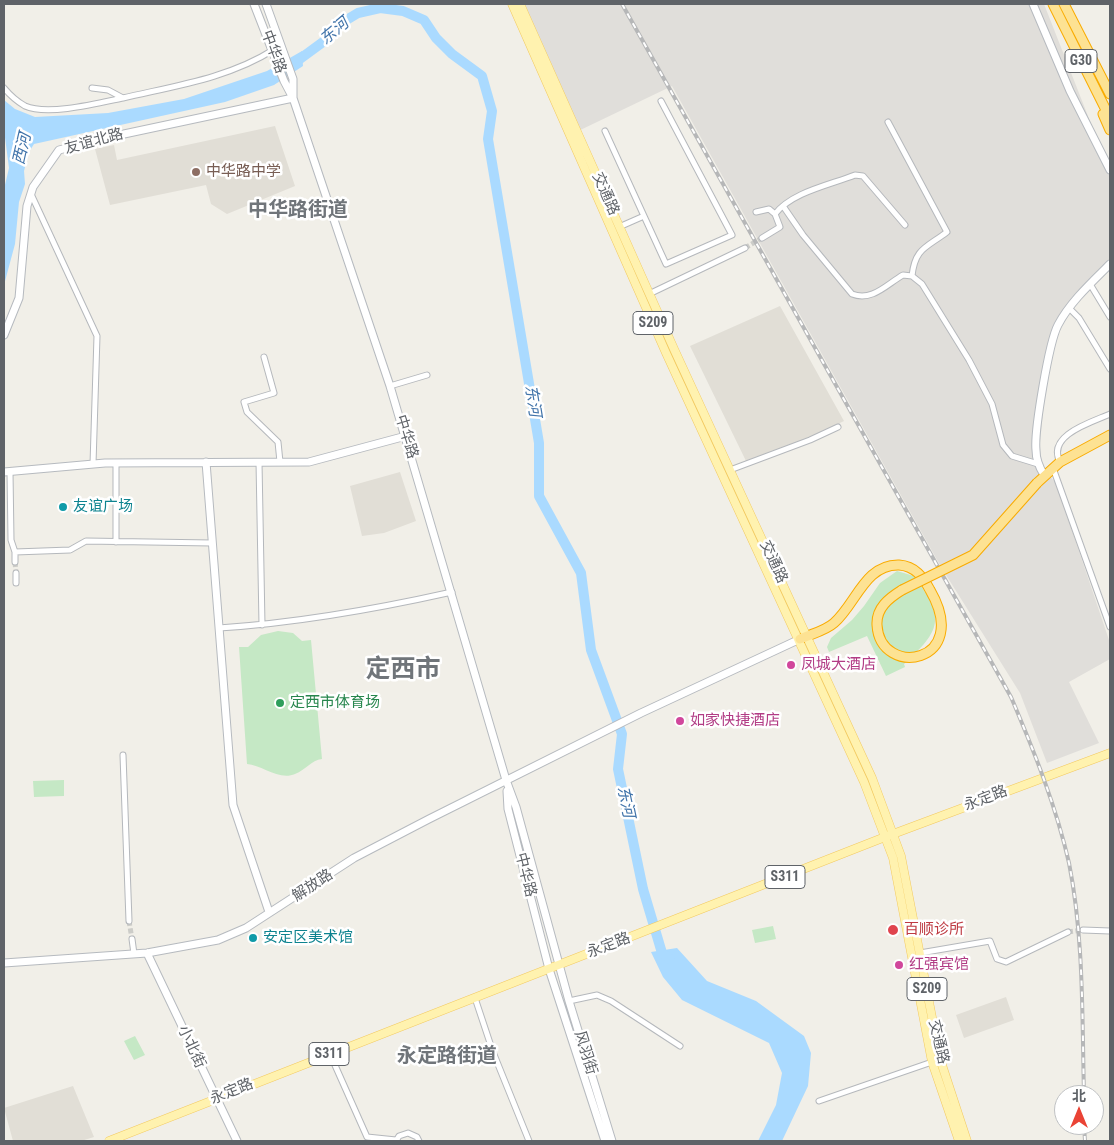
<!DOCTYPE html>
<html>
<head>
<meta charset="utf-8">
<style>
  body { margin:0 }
  #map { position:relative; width:1114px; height:1145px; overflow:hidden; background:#f1efe8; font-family:"Roboto Condensed","Noto Sans SC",sans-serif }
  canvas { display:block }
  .frame { position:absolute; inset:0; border:5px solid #5f6368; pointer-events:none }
  .north { position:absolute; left:1054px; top:1085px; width:50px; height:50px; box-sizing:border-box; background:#fff; border:1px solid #bfc1c3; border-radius:50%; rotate:0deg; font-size:14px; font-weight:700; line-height:20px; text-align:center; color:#5f6368 }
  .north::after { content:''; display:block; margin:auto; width:18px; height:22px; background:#ea4335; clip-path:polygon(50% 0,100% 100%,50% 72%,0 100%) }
</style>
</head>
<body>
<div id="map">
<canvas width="1114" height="1145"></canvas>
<div class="frame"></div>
<div class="north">北</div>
</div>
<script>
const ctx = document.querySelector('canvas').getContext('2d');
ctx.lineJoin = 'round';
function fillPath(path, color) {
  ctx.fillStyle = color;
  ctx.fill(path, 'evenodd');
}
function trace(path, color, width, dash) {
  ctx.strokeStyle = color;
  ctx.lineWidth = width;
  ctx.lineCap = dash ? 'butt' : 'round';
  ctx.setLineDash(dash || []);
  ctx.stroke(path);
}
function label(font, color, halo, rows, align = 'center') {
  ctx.font = font + ' "Roboto Condensed","Noto Sans SC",sans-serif';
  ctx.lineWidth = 5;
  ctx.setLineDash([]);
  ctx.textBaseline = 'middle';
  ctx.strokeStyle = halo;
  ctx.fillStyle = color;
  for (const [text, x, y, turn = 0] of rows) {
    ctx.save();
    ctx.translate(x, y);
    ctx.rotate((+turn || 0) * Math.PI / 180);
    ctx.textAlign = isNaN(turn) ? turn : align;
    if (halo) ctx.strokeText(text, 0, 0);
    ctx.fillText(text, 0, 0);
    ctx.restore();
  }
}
const industrial = new Path2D(`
  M520 4H1044L1110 172V258L1051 332 1038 463 1056 483 1110 643V659L1069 682 1099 743 1047 763 1020 693 941 567 672 86 572 134Z`);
const education = new Path2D(`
  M275 126 295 186 227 214 211 204 206 185 110 205 95 149 114 145 117 160Z
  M780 306 844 421 806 439 746 461 690 346Z
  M400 472 416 521 384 533 362 536 350 486Z
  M1006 997 1014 1020 964 1038 956 1015Z
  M73 1086 94 1137 81 1141H13L4 1108Z`);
const green = new Path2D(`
  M897 571 914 576C946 619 941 630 904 664L905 667 886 676 867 636 829 652 827 647 831 638 852 620 864 606 880 583Z
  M278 631 293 633 302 641 311 640 322 759C311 760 306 770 295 774 279 781 262 765 247 764L239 647H248L261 635Z
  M64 780V796L34 797 33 781Z
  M773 926 776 939 755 943 752 930Z
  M135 1036 145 1055 134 1060 124 1041Z`);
const water = new Path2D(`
  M302 51 303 66 274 85 225 102 34 144 29 152 24 171 25 184 19 202 15 244 4 285V189L9 168 4 130V100L15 109 35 117 108 113 184 99 267 71Z
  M677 948 707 981 756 1001 804 1036 811 1053 808 1086 782 1141H758L776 1105 782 1073 769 1043 682 1000 663 977 651 952Z`);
const river = new Path2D(`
  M293 64 323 42 338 25 358 13 380 8 403 11 424 20 436 38 452 54 482 76 492 111 488 139 539 443V496L581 573 591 650 622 734 618 769 643 889 662 953 670 959`);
const streetTunnel = new Path2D(`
  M745 248 762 238
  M15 562 16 573
  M129 921 132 939
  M1068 932 1083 930`);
const street = new Path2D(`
  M4 88C9 94 18 102 25 106 48 116 99 103 123 98
  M92 88 108 90 123 98C174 86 229 78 273 50
  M888 122 947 232C926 248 915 248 912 276
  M605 131 666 264 732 235 661 101
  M31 194 97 336 93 464
  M783 206 803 235 852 294C872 302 887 284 903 275L912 276 922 284 969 360 992 404 1003 445 1012 456 1038 464
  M756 212 769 209 775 214 780 227 762 238
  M775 214C792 192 830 185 855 175L863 176 905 225
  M619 227 644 216
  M1090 284 1110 317
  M649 294 745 248
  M1070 309 1079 318 1110 369
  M264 357 274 393 244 402 247 412 278 442 280 462
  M390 386 427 375
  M259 462 262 625
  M1060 462C1046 435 1092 422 1110 414
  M116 463V542
  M1053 468 1110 627
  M730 470 810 440 838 427
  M10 472 11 540 15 552V562
  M15 552 70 550 86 541 212 543
  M16 573V583
  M219 628C297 623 376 609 452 592
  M123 755 129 921
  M1083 930 1110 931
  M132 939 134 954
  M920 953 990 941 997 959 1006 962 1068 932
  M475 998 493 1052 529 1141
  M569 1001 597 995 611 1001 680 1046
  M330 1054 367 1137 396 1140
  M819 1101 932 1062
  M396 1141 399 1136 408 1133 417 1137 419 1141`);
const secondary = new Path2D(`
  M254 4 284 81 293 98 390 386 506 780 516 807 569 1001 612 1141
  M266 4 293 79V98
  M1033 4 1070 91 1110 170
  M4 335 19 298 27 206 33 187 59 150 124 134 293 98
  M206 462 233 805 269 912
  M4 472 105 463 309 462 406 436
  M1044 475C1039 467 1036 460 1036 450 1034 431 1049 342 1058 325 1070 302 1092 282 1110 264
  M507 791 508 809 549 969 605 1141
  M147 953 237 1141
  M4 963 147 953 218 940 246 928 354 858 429 819 641 713 800 639`);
const primary = new Path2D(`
  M512 4 666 353 864 782 893 858 932 1062 959 1141
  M520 4 674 349 872 778 901 856 940 1059 967 1141
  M109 1141 885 837 1110 753`);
const highway = new Path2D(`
  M1053 4 1110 118
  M1064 4 1110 94
  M1103 114 1110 130
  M1037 483 1060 462 1110 435
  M800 639C811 634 825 631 834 623 856 604 865 564 899 565 915 566 923 577 930 590 973 664 880 679 877 625 876 608 889 598 902 590`);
const rail = new Path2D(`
  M622 4 1011 697C1034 751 1056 806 1069 863 1084 938 1082 1018 1084 1095
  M1084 1125 1085 1141`);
const highwayBridge = new Path2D(`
  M902 590 973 555 1037 483`);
const markers = [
  [196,172,5,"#8d6e63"],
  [63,507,5,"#0f9aa8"],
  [791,665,5,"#d1479c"],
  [280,703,5,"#2e9e5b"],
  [680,721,5,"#d1479c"],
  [893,930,6,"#e0444e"],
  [253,938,5,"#0f9aa8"],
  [899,965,5,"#d1479c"]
];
const shields = [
  [1081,61,32],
  [653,323,40],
  [785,877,40],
  [927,989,40],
  [329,1054,40]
];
const shieldNames = [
  ["G30",1081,61],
  ["S209",653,323],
  ["S311",785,877],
  ["S209",927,989],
  ["S311",329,1054]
];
const streetNames = [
  ["中华路",273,52,70],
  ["友谊北路",94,142,-15],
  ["交通路",605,194,66],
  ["中华路",406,437,73],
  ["交通路",773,562,65],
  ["永定路",986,799,-21],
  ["中华路",525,875,76],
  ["解放路",313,886,-33],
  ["永定路",609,946,-21],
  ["交通路",938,1042,77],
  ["小北街",191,1047,65],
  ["风羽街",585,1053,73],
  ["永定路",232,1092,-22]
];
const educationNames = [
  ["中华路中学",206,172]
];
const cultureNames = [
  ["友谊广场",73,507],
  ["安定区美术馆",263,938]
];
const hotelNames = [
  ["凤城大酒店",801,665],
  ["如家快捷酒店",690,721],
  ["红强宾馆",909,965]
];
const leisureNames = [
  ["定西市体育场",290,703]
];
const healthNames = [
  ["百顺诊所",904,930]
];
const waterNames = [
  ["东河",335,32,-40],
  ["西河",23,149,-77],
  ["东河",532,401,81],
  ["东河",625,802,78]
];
const districtNames = [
  ["中华路街道",298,211],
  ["永定路街道",447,1057]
];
const townNames = [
  ["定西市",403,671]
];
fillPath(industrial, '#e0deda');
fillPath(education, '#e1ded6');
fillPath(green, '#c5e8c5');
fillPath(water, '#aadaff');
trace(river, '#aadaff', 10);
trace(streetTunnel, '#ccccc8', 5, [5, 2.5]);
trace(street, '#b5b8bc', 7);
trace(secondary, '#b6babf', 9);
trace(primary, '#f2c960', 9);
trace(highway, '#f9ab00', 11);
trace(street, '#fff', 5);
trace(secondary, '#fff', 7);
trace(primary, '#fff2af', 8);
trace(highway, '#fde293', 9);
trace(rail, '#b6b7b8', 4);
trace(rail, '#fff', 2, [5.5]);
trace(highwayBridge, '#f9ab00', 11, []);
trace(highwayBridge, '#fde293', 9);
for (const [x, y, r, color] of markers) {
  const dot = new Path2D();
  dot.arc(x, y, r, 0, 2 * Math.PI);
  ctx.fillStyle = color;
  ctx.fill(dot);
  trace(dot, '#fff', 2);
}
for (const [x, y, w] of shields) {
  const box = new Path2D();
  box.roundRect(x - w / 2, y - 11.5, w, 23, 4);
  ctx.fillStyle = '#fff';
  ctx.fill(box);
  trace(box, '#5f6368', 1);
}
label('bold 14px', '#5f6368', null, shieldNames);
label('15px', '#5f6368', '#fff', streetNames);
label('15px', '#785e54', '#fff', educationNames, 'left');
label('15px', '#0d838f', '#fff', cultureNames, 'left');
label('15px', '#b23c85', '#fff', hotelNames, 'left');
label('15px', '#27864d', '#fff', leisureNames, 'left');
label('15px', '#be3a42', '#fff', healthNames, 'left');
label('italic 16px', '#4174aa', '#fff', waterNames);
label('bold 20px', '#70757a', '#fff', districtNames);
label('bold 25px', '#70757a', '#fff', townNames);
</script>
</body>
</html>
